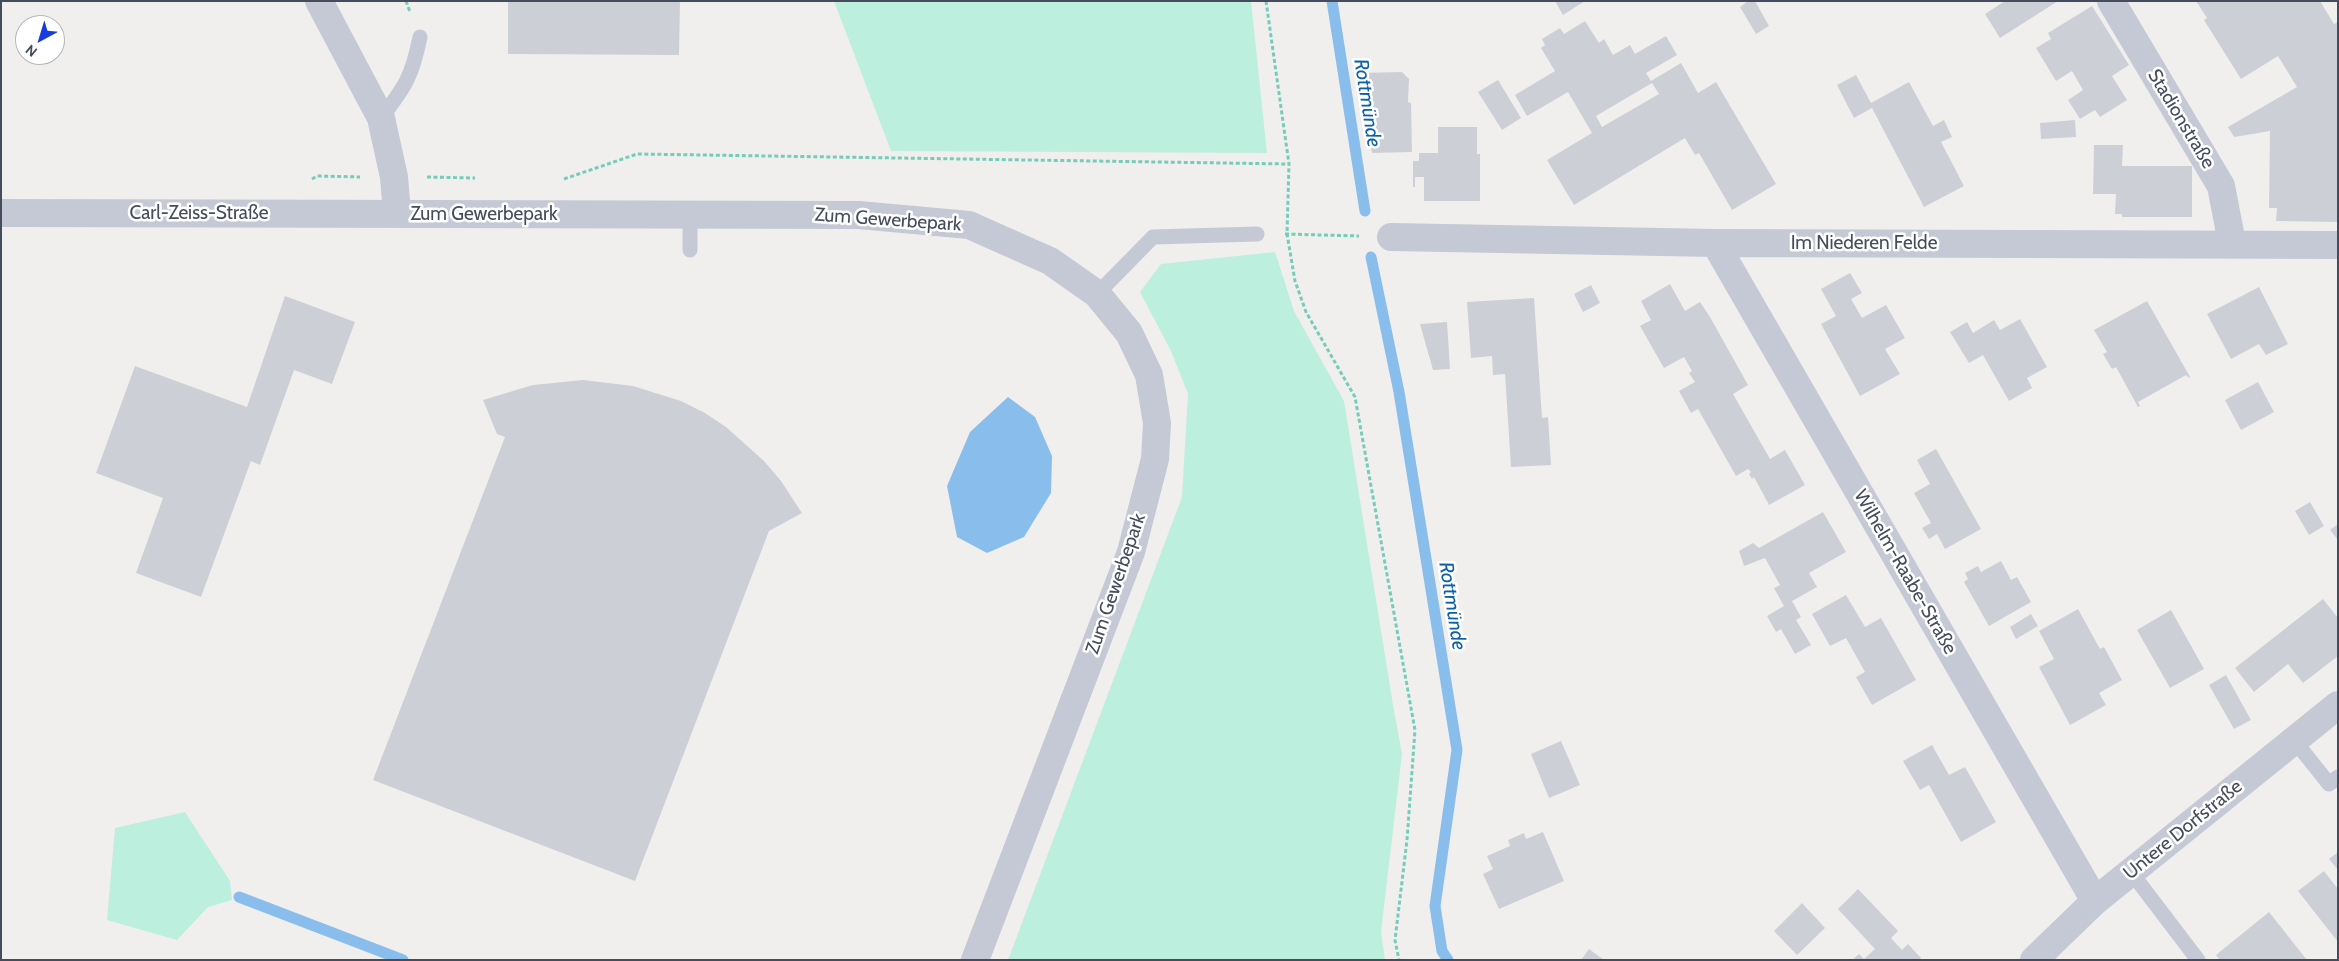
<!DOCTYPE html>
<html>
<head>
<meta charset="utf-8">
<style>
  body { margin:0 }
  #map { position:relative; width:2339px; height:961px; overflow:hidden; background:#f1efee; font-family:Cabin,sans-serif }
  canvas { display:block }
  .frame { position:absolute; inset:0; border:2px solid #464c5b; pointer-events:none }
  .north { position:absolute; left:15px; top:15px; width:50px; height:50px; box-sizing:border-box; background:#fff; border:1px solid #b5b7bd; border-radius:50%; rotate:219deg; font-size:14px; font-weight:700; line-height:20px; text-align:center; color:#464c5b }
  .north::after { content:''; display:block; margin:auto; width:18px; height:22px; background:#183ce0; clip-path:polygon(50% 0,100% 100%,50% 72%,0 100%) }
</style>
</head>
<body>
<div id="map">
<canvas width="2339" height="961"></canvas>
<div class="frame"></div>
<div class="north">N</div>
</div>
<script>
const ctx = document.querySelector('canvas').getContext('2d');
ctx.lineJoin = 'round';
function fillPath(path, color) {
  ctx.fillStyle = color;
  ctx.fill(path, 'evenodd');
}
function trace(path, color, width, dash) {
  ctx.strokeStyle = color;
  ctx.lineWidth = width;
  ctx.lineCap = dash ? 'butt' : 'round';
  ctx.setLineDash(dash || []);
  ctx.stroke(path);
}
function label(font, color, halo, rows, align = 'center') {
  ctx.font = font + ' Cabin,sans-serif';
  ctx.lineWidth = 5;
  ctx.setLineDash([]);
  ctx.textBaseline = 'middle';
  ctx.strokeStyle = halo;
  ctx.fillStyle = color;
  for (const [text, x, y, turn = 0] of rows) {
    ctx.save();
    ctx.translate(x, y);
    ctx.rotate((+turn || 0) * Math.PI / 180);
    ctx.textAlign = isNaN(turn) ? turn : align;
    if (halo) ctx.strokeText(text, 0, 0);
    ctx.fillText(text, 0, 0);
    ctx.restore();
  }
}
const green = new Path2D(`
  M834 1H1251L1267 153 891 151Z
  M1275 252 1294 311 1344 401 1393 705 1402 754 1381 932 1385 960H1008L1182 497 1188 394 1171 351 1140 292 1161 264Z
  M185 812 230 881 232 900 208 907 177 940 107 920 115 828Z`);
const water = new Path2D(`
  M1008 397 1035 417 1052 456 1051 493 1024 537 987 553 957 537 947 486 970 432Z`);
const stream = new Path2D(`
  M1332 1 1365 211
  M1371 257 1399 392 1457 750 1435 906 1442 951 1448 960
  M239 897 403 960`);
const building = new Path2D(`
  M508 1H680L679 55 508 54Z
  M1555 1H1585L1563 15Z
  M1748 1H1755L1769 26 1756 34 1740 7Z
  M2005 1H2058L2000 38 1985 14Z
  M2196 1H2320L2334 24 2338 22V222L2276 221 2277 208H2269L2270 131 2234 137 2228 127 2297 87 2278 56 2241 79 2204 20 2207 18Z
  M2092 6 2129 65 2112 76 2127 100 2100 117 2095 110 2080 119 2068 100 2083 90 2072 71 2056 81 2036 48 2051 39 2048 33Z
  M1585 21 1599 43 1604 39 1613 55 1630 45 1635 54 1666 36 1677 55 1646 73 1651 81 1681 63 1698 93 1716 82 1776 184 1732 210 1699 153 1695 155 1685 138 1574 205 1547 160 1592 133 1568 92 1527 116 1515 95 1555 71 1541 48 1545 45 1542 39 1560 28 1564 34ZM1652 83 1659 94 1602 127 1596 116Z
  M1402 72 1409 79 1408 102 1411 103 1412 152 1372 153 1358 73Z
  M1856 75 1871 103 1909 82 1933 126 1944 120 1952 137 1941 142 1964 186 1924 207 1872 108 1854 118 1837 85Z
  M1498 80 1521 118 1502 130 1478 92Z
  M2075 120 2076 137 2041 139 2040 123Z
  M1438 127H1477V154H1480V201H1424V177H1415V187H1413V161H1419V153H1438Z
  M2094 145H2123L2122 166H2192V217H2122V214H2115L2116 194H2093Z
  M1850 273 1862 293 1851 299 1862 318 1886 305 1905 338 1885 349 1900 374 1860 396 1821 324 1836 316 1821 289Z
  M1670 284 1685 311 1700 302 1710 317 1748 385 1733 394 1770 459 1785 450 1805 485 1769 505 1754 477 1752 479 1749 474 1751 472 1748 469 1736 476 1698 409 1691 413 1679 391 1695 382 1689 373 1692 371 1684 357 1664 368 1640 326 1651 320 1641 301Z
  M1591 285 1600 303 1583 312 1574 294Z
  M2259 287 2288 344 2266 355 2259 344 2231 359 2207 314Z
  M285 296 355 322 332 384 294 370 260 465 251 461 201 597 136 573 163 498 96 473 135 366 247 407Z
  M1534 298 1542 418 1548 417 1551 465 1511 467 1505 374 1493 375 1492 356 1471 358 1467 302Z
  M2147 301 2190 377 2189 378 2186 375 2138 402 2140 406 2138 407 2116 367 2112 369 2103 354 2107 352 2094 330Z
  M2020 319 2047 367 2027 378 2032 388 2009 401 1983 355 1969 363 1950 332 1967 322 1973 333 1994 320 2000 330Z
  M1447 322 1450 369 1433 370 1420 324Z
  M583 380 633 386 681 401 705 413 726 427 764 461 781 481 802 513 769 531 635 881 373 780 505 437 497 434 483 400 533 385Z
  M2258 382 2274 412 2241 430 2225 400Z
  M1936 449 1981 529 1945 549 1937 534 1929 539 1922 528 1931 523 1914 493 1930 484 1917 460Z
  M2310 502 2324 526 2309 535 2295 511Z
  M1823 512 1846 552 1809 573 1817 587 1792 601 1801 617 1796 620 1811 645 1795 654 1781 629 1776 632 1767 616 1784 606 1774 588 1780 585 1765 558 1744 566 1739 551 1753 543 1759 548Z
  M2338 524V540L2330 530Z
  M2001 561 2011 580 2017 577 2031 602 1989 626 1964 582 1968 579 1965 573 1978 566 1981 572Z
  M1846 595 1865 627 1881 618 1916 680 1872 705 1856 677 1865 672 1846 638 1830 646 1812 614Z
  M2323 599 2338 618V656L2303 683 2288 664 2254 692 2235 668Z
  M2078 609 2100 649 2104 647 2122 680 2099 693 2106 705 2070 725 2039 667 2054 659 2039 631Z
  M2171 610 2204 669 2170 688 2137 630Z
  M2031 614 2038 626 2016 639 2010 627Z
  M2226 675 2251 720 2234 729 2209 685Z
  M1561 741 1580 785 1549 798 1531 754Z
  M1932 745 1949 775 1965 767 1996 822 1961 842 1929 785 1920 790 1903 761Z
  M1543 832 1564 881 1499 909 1483 874 1493 869 1487 856 1510 846 1508 840 1524 833 1526 839Z
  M2338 852V870L2329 859Z
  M2324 871 2338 889V942L2298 891Z
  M1858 889 1898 931 1891 938 1902 950 1908 944 1921 958 1920 960H1852L1859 954 1864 959 1875 949 1838 909Z
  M1802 903 1825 928 1797 955 1774 931Z
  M2269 912 2307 960H2220L2216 955Z
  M1589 949 1604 960H1581Z`);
const path = new Path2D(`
  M406 1 410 12
  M1266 1 1289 164 1287 234 1295 281 1306 312 1355 397 1415 730 1407 840 1395 940 1399 960
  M427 177 475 178
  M312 179 317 176 360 177
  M564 179 637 154 1289 164
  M1285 234 1359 236`);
const service = new Path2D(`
  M381 118C405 87 412 77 420 37
  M690 250V215
  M1097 294 1153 237 1257 234
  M2294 740 2329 784 2338 777
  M2131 872 2198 960`);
const minor = new Path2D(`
  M319 1 381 118 394 177 397 213
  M2111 1 2221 186 2232 243
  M1 213 859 215 969 225 1050 261 1097 294 1129 333 1149 375 1157 423 1155 459 1131 552 975 960
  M1391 237 1715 243 2338 245
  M1715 243 2095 901`);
const tertiary = new Path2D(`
  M2034 960 2095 901 2338 705`);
const streetNames = [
  ["Stadionstraße",2181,119,59],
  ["Carl-Zeiss-Straße",199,213],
  ["Zum Gewerbepark",484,214],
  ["Zum Gewerbepark",888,220,4],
  ["Im Niederen Felde",1864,243],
  ["Wilhelm-Raabe-Straße",1905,572,60],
  ["Zum Gewerbepark",1116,584,-71],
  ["Untere Dorfstraße",2183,830,-39]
];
const waterNames = [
  ["Rottmünde",1367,103,81],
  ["Rottmünde",1452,606,81]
];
fillPath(green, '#bcefdd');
fillPath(water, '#89beec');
trace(stream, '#89beec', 11);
fillPath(building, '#cdcfd6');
trace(path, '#74cdb8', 3, [4, 2.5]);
trace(service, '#c4c9d5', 15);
trace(minor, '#c4c9d5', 28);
trace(tertiary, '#c4c9d5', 28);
label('19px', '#464c5b', '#fff', streetNames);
label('italic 20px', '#0c60a9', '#fff', waterNames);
</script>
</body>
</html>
